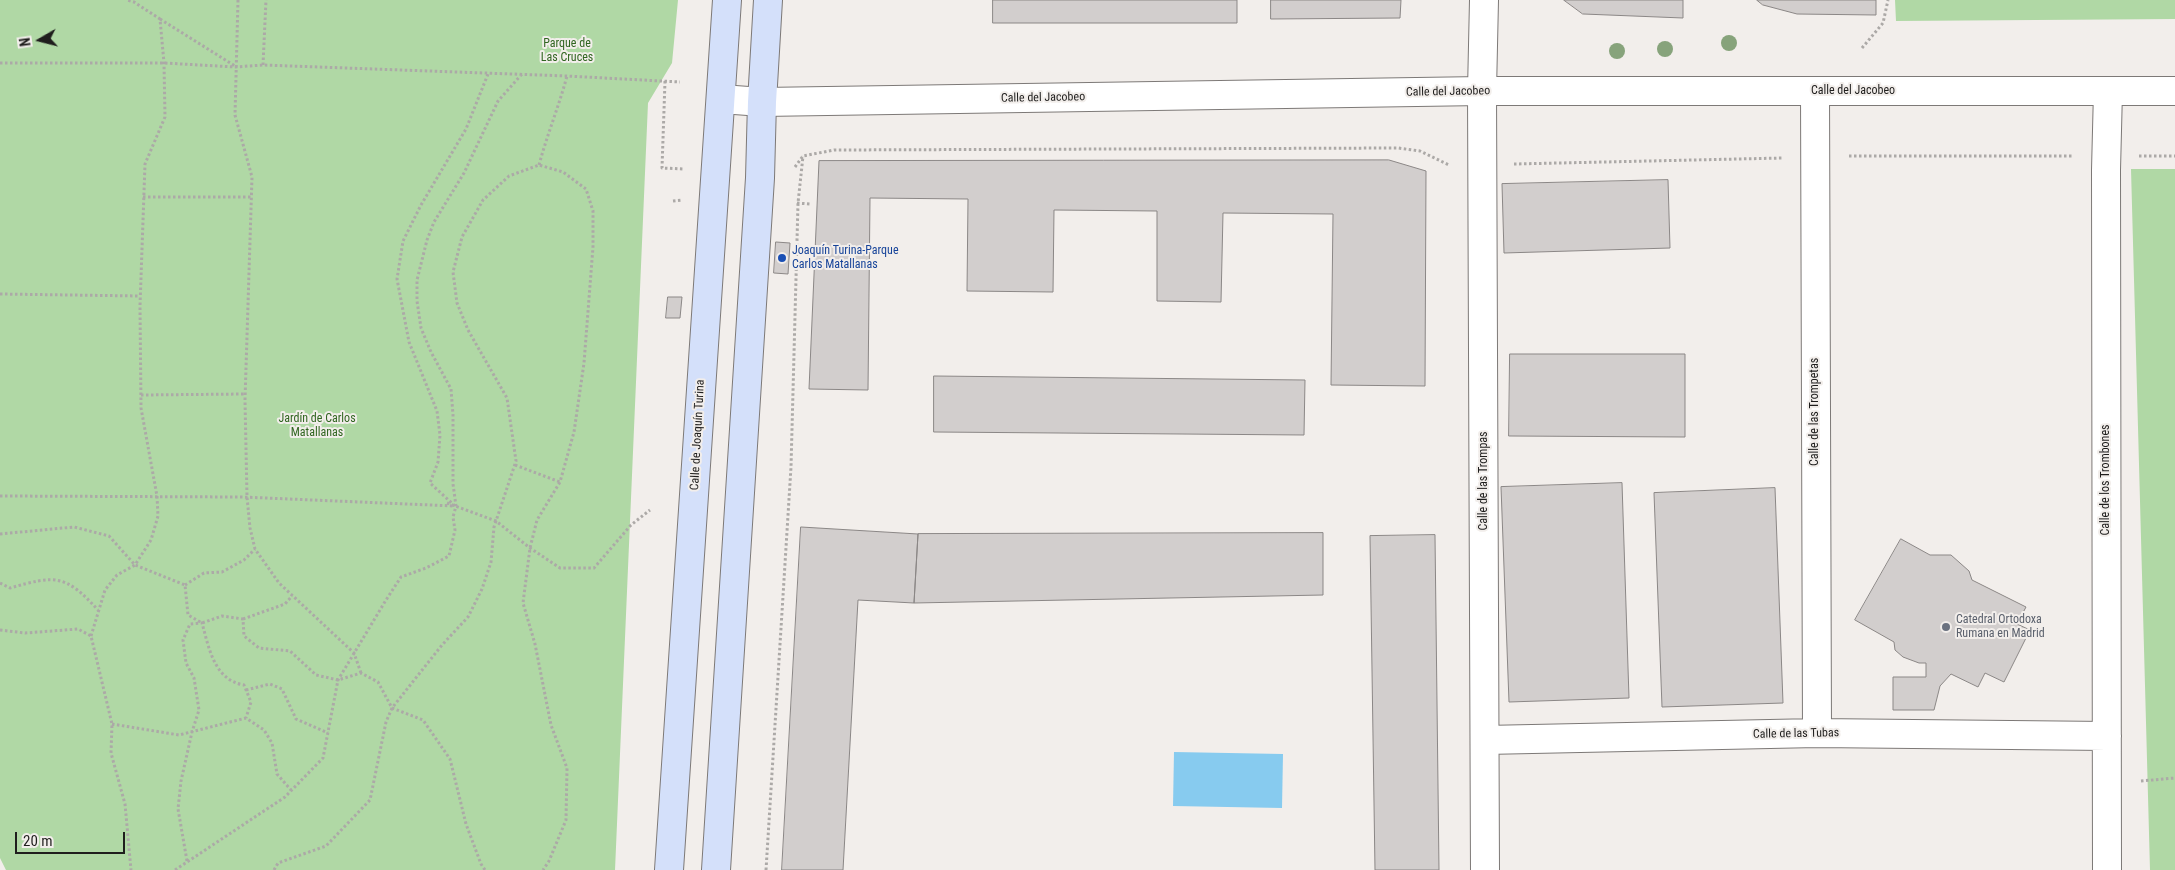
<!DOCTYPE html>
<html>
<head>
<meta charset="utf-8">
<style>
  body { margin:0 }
  #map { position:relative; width:2175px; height:870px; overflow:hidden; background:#f2eeeb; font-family:"Roboto Condensed",sans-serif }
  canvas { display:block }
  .north { position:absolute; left:15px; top:15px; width:50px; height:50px; -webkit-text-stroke:4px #f2eeeb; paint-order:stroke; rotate:262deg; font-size:14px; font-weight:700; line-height:20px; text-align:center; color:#1f1e1d }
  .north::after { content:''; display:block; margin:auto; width:18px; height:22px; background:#1f1e1d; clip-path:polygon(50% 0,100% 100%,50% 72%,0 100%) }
  .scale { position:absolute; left:15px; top:832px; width:110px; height:22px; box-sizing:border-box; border:2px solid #1f1e1d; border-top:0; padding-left:6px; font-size:15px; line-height:18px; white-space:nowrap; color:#1f1e1d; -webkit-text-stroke:4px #f2eeeb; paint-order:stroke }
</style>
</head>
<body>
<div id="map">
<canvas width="2175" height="870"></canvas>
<div class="north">N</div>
<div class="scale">20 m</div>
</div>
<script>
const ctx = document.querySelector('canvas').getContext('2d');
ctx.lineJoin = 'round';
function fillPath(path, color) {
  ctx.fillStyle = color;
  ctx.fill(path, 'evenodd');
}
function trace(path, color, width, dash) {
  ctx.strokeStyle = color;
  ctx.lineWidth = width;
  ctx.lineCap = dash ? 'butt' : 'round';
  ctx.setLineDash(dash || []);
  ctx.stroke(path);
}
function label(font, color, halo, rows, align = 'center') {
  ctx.font = font + ' "Roboto Condensed",sans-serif';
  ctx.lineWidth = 4;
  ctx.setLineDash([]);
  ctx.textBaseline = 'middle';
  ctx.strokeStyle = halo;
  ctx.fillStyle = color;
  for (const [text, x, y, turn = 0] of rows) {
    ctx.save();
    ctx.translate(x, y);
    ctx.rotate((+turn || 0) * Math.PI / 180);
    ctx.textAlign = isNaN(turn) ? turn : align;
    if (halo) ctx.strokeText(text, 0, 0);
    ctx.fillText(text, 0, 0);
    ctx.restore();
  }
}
const green = new Path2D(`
  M0 0H678L672 63 648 103 615 870H6L0 858Z
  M1895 0H2175V19L1896 21Z
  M2131 169H2175V870H2150Z`);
const water = new Path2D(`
  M1174 752 1283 754 1282 808 1173 806Z`);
const building = new Path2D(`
  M993 0H1237V23H993Z
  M1271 0H1401L1400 18 1271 19Z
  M1564 0H1683V18L1583 14Z
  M1757 0H1876V15L1797 14 1763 5Z
  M1389 160 1426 171 1425 386 1331 385 1333 214 1223 213 1221 302 1157 301V211L1054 210 1053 292 967 291 968 199 870 198 868 390 809 389 819 161Z
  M1668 180 1670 248 1504 253 1502 184Z
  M776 242 790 243 788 274 774 273Z
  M668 297H682L680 318H666Z
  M1510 354H1685V437L1509 436Z
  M934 376 1305 380 1304 435 934 432Z
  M1622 483 1629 698 1509 702 1501 487Z
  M1775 488 1783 703 1662 707 1654 493Z
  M801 527 918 534 914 603 858 600 843 870H782Z
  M1323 533V595L914 603 918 534Z
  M1435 535 1439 870H1375L1370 536Z
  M1901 539 1930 555H1951L1969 571 1972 580 2026 607 2017 624 2030 630 2004 682 1985 673 1978 687 1951 674 1940 686 1934 710H1893V677H1926V663H1919L1903 657 1895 650 1894 642 1855 620Z`);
const path = new Path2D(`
  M238 0 235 115 252 177 245 400 247 497 250 528 255 549 279 583 354 653 361 673
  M160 19 235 66
  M1862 48 1883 23 1888 0
  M0 63H164L235 67 263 65 567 76 680 82
  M263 65 266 0
  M665 81 662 168 684 169
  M1849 156H2073
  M2139 156H2175
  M1514 164 1783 158
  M539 165C547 135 559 106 567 76
  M795 167 803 156 834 150 1398 148 1420 151 1449 165
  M143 197H252
  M673 201 682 200
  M797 203 810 204
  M0 294 140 296
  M141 395 245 394
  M515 465 560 482
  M0 496 242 497 454 506
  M447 503 496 521 530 548 560 568H594L631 525 650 510
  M455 506 430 483 438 462 440 435 437 411 409 342 397 279 403 241 421 205 466 129 488 74
  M0 534 74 527 109 536 135 565 185 585 188 615 202 623 222 616 243 619 244 636 259 648 290 651 316 675 338 680 361 673 378 682 392 708 423 720 450 759 466 824 481 864 485 870
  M0 583 10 588C56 575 65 574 98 610
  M185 585 204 573 222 572 244 560 255 549
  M243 619 285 604 292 596
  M0 630 25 633 78 629 91 636 112 724 111 753 125 804 131 870
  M91 636 105 590 117 575 135 565 151 540 158 516 157 496 141 408 140 306 145 164 165 117 164 63 160 19 134 2 127 0
  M246 690 270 684 282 689 296 719 328 733
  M112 724 179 735 246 718 264 730 272 743 277 774 291 790
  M2141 781 2175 778
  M187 861 178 809 181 781 192 732 199 710 194 678 186 663 183 640 190 624 202 623C209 648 214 680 244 685L251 702 246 718
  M175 870 285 797 323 758 338 680 386 600 401 577 426 568 449 556 455 530 453 517 456 506 453 484V415L451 389 431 352 421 328 417 301V280L427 240 434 222 464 173 498 101 522 74
  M274 870 278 863 326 846 370 800 386 722 392 708 442 645 468 617 482 589 491 562 494 527 516 461 507 398 468 330 457 303 453 272 462 237 483 200 509 176 539 165 563 172 586 189 593 211V247L584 363 574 432 560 482 537 520 530 548 523 603 535 644 551 725 567 768 566 820 549 861 543 870
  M766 870 791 467 798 203 803 156`);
const street = new Path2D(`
  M1484 0 1482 91 1485 870
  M1815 91 1817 733
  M721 99 762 102 1482 91H2175
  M1485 740 1817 733 2107 736
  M2107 870 2106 170 2108 91`);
const secondary = new Path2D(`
  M669 870 727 0
  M716 870 760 178 762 102 768 0`);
const trees = [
  [1729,43],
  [1665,49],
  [1617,51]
];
const markers = [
  [782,258,5,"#1a4fb4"],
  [1946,627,5,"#6b7280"]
];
const parkNames = [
  ["Parque de",567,44],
  ["Las Cruces",567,58],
  ["Jardín de Carlos",317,419],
  ["Matallanas",317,433]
];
const streetNames = [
  ["Calle del Jacobeo",1853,91],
  ["Calle del Jacobeo",1448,92,-1],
  ["Calle del Jacobeo",1043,98,-1],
  ["Calle de las Trompetas",1815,412,-90],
  ["Calle de Joaquín Turina",698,435,-87],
  ["Calle de los Trombones",2106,480,-90],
  ["Calle de las Trompas",1484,481,-90],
  ["Calle de las Tubas",1796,734,-1]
];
const transitNames = [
  ["Joaquín Turina-Parque",792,251],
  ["Carlos Matallanas",792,265]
];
const worshipNames = [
  ["Catedral Ortodoxa",1956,620],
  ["Rumana en Madrid",1956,634]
];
fillPath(green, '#b0d8a5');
fillPath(water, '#87cbef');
fillPath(building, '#d2cecd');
trace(building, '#8b8786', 1);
trace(street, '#7d7977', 30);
trace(secondary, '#7d7977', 30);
trace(path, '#aca9a7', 3, [2.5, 2.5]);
trace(street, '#fff', 28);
trace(secondary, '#d4e0fa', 28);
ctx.fillStyle = '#87a37b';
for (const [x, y] of trees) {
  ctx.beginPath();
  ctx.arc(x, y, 8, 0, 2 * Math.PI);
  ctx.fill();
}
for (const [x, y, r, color] of markers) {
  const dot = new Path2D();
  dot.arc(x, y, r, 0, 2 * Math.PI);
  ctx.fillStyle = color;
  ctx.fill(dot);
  trace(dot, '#f2eeeb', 2);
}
label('12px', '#306520', '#f2eeeb', parkNames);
label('12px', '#1f1e1d', '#f2eeeb', streetNames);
label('12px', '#164399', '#f2eeeb', transitNames, 'left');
label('12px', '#5b616d', '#f2eeeb', worshipNames, 'left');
</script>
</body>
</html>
